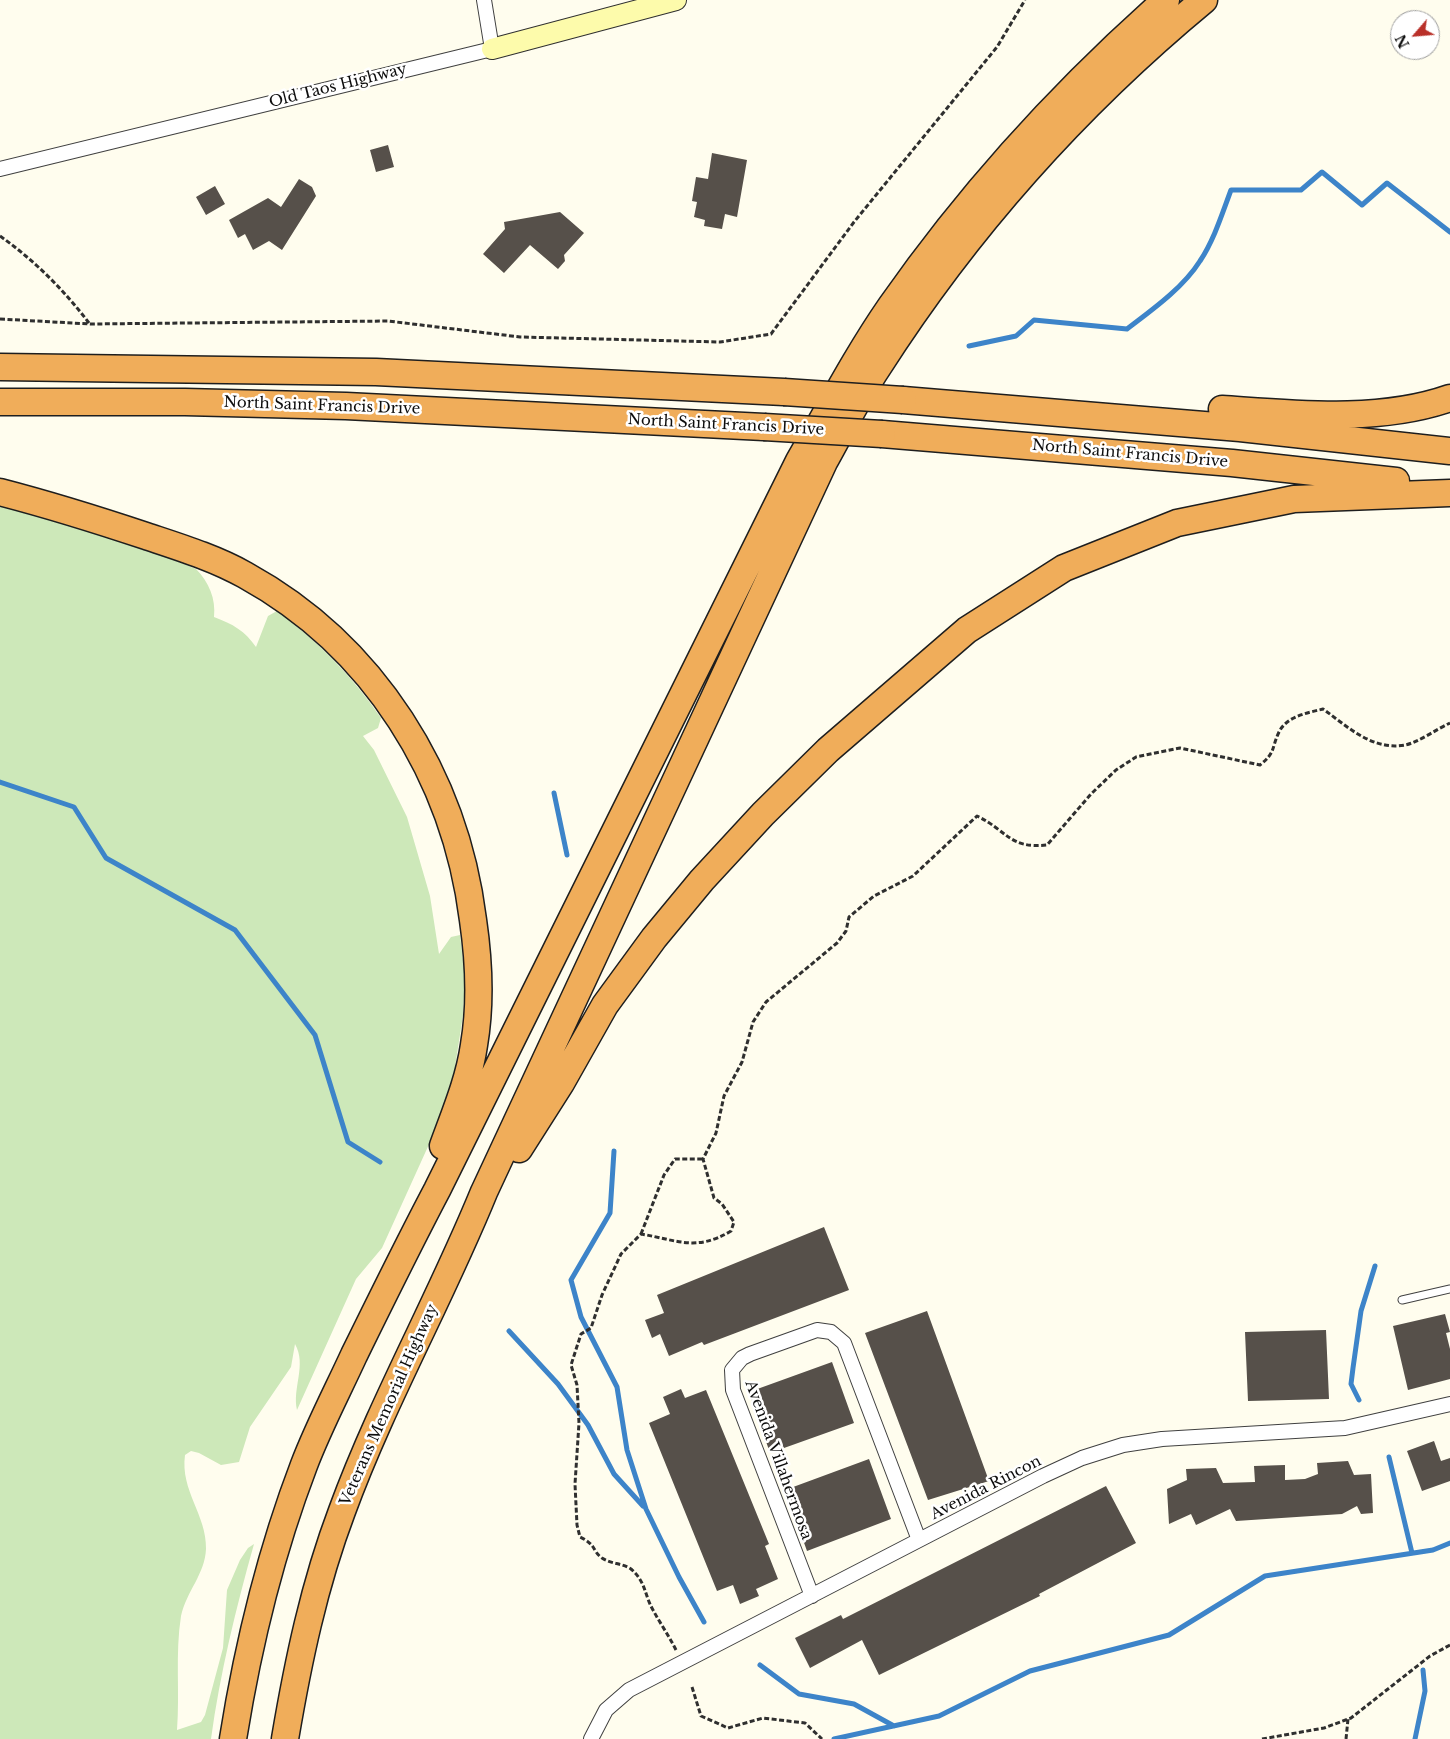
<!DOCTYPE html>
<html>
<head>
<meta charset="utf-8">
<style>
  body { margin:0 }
  #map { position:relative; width:1450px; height:1739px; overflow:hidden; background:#fffdee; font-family:"Libre Baskerville",serif }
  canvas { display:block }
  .north { position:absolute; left:1390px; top:10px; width:50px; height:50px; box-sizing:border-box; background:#fff; border:1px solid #9e9e9e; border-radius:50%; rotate:243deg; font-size:14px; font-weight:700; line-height:20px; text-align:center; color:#0d0d0d }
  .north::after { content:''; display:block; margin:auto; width:18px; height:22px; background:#b93029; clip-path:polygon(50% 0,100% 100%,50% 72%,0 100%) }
</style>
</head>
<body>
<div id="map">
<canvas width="1450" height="1739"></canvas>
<div class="north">N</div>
</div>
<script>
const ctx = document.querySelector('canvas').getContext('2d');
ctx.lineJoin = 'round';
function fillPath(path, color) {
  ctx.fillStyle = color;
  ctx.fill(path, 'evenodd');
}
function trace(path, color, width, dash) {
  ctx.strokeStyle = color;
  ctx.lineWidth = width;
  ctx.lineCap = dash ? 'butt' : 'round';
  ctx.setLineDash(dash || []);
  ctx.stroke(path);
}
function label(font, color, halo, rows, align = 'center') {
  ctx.font = font + ' "Libre Baskerville",serif';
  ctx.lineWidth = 5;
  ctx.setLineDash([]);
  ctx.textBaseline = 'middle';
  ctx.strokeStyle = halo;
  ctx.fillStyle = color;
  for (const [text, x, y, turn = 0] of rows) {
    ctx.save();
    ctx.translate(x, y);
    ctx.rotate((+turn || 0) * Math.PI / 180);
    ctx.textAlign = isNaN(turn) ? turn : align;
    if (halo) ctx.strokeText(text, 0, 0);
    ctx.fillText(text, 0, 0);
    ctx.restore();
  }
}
const green = new Path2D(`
  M0 504 128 541 196 569C209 582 216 599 214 617 233 624 245 631 256 647L268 616 277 611C318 641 352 676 381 718L378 728 363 736 374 750 407 817 430 896 439 954 451 937 460 935 465 977 463 1015 453 1080 445 1109 382 1248 356 1279 297 1410C292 1388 307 1365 295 1344L291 1367 250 1427 239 1462 221 1465 199 1453 191 1451 185 1455C180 1491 207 1515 206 1549 205 1574 186 1592 181 1616 175 1654 180 1692 177 1730L201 1722 205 1715 223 1648 227 1590 240 1560 248 1548 254 1544C236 1608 220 1673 211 1739H0Z`);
const stream = new Path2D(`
  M969 346 1016 336 1034 320 1127 329C1152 310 1183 288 1200 261 1214 240 1222 214 1231 190H1301L1322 172 1362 205 1387 183 1450 232
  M0 782 74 807 106 858 235 930 315 1035 348 1142 380 1162
  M554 793 567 855
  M614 1151 610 1213 571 1280 581 1317 617 1387 627 1450 646 1509 679 1577 704 1622
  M509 1331 558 1384 588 1425 614 1474 643 1506
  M1359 1400 1351 1384 1353 1368 1361 1311 1375 1266
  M1389 1457 1412 1553
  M760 1665 799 1694 854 1704 894 1726
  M834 1739 939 1716 1030 1671 1169 1635 1265 1576 1433 1550 1450 1543
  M1415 1739 1425 1691 1423 1670`);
const building = new Path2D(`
  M388 145 394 167 376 172 370 150Z
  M712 153 747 160 737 217 725 214 722 229 704 226 705 220 694 217 697 202 692 201 696 177 708 179Z
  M299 179 312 187 316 196 282 250 269 241 253 250 245 234 238 238 229 220 268 198 281 207Z
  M215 186 225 204 206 215 196 197Z
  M560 212 584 233 564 255 565 261 558 269 530 245 504 273 483 254 505 229 504 222Z
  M824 1227 849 1290 704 1345 702 1342 669 1356 660 1334 652 1338 645 1320 664 1313 657 1295Z
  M927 1311 989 1481 928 1500 865 1333Z
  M1445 1314 1450 1332 1446 1333 1450 1349V1379L1408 1390 1393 1326Z
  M1326 1330 1329 1399 1248 1401 1245 1332Z
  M832 1362 854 1423 770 1453 749 1392Z
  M681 1389 685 1398 706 1390 769 1544 765 1546 778 1579 756 1589 759 1596 740 1604 733 1585 717 1591 649 1423 670 1414 663 1397Z
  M1434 1441 1441 1461 1450 1458V1481L1422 1491 1407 1451Z
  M869 1459 891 1519 807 1551 785 1490Z
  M1348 1461 1354 1475 1371 1474 1373 1513 1361 1514 1357 1506 1342 1514 1236 1521 1230 1509 1196 1525 1191 1514 1169 1524 1167 1489 1187 1480 1186 1469 1216 1468 1223 1483 1255 1482 1254 1466 1285 1465V1480L1305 1479 1318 1474 1317 1463Z
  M1106 1486 1136 1543 1039 1594 1040 1596 879 1675 862 1640 810 1668 795 1638 841 1615 843 1619Z`);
const path = new Path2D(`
  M0 236C34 260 64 290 89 323
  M0 319 90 324 388 321 520 337 720 342 771 334 854 222 997 47 1025 0
  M641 1234 664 1175 675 1159H703
  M676 1650C669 1636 660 1623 653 1610 644 1594 646 1582 631 1569 622 1563 611 1564 602 1558 592 1551 597 1545 580 1537L577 1525 575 1484 579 1423 577 1385 571 1365 581 1334 591 1328 602 1295 621 1254 641 1234C677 1240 696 1252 731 1231L734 1222 722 1204 714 1198 703 1159 716 1133 724 1096 742 1062 753 1022 766 1002 837 943 846 931 849 917 874 896 913 876 977 816C1008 831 1009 849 1047 845L1091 794 1116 770 1136 757 1180 748 1260 765C1276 752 1271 749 1279 732 1287 716 1307 713 1323 709 1347 726 1372 751 1405 745 1417 743 1437 729 1450 723
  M692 1687 701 1716 728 1728 763 1718 805 1723 822 1739
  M1262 1739 1324 1728 1351 1718 1430 1656 1450 1645
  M1346 1739 1348 1719`);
const lane = new Path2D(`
  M1402 1300 1450 1289`);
const street = new Path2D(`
  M0 169 492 49 484 0
  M812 1596 733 1390 732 1370 742 1358 750 1354 817 1330 831 1332 844 1343 919 1540
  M591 1739 606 1710 629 1690 1043 1476 1082 1458 1123 1445 1162 1439 1345 1428 1450 1404`);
const secondary = new Path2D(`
  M492 49 676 0`);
const highway = new Path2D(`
  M0 367 376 372 784 392
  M903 400 1240 428 1450 451
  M0 402H185L346 406 764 427
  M1222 409C1296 414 1379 423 1450 398
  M882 434 1232 463 1396 481
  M0 492C50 505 98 520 146 536 179 547 215 558 245 575 374 646 455 776 473 920 479 961 481 1004 474 1045 469 1080 455 1113 443 1146
  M519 1149 561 1083 605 1005 654 938 702 880 763 814 828 750 967 630 1064 568 1177 523 1294 499 1450 493
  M233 1739C248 1645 270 1554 304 1465 318 1428 337 1392 354 1355 381 1300 408 1245 437 1190L799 461C829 409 857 355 891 306 970 193 1063 91 1166 0
  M285 1739C298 1662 314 1585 342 1511 382 1402 440 1300 484 1192L824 462C842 430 858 397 878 367 967 228 1077 105 1204 0`);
const highwayBridge = new Path2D(`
  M784 392 903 400
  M764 427 882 434`);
const streetNames = [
  ["Old Taos Highway",338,86,-14],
  ["North Saint Francis Drive",322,406,2],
  ["North Saint Francis Drive",726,425,3],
  ["North Saint Francis Drive",1130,454,5],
  ["Veterans Memorial Highway",389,1405,-66],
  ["Avenida Villahermosa",778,1460,70],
  ["Avenida Rincon",986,1488,-27]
];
fillPath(green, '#cde8b9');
trace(stream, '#3d84c9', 5);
fillPath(building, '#56504a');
trace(lane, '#404040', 9);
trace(street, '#404040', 16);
trace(secondary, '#2f2f2f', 22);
trace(highway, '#1e1e1e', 29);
trace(path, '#2f2f2f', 3, [5, 2.5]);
trace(lane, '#fff', 7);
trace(street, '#fff', 14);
trace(secondary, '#fdfbab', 20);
trace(highway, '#f0ad5a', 26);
trace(highwayBridge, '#1e1e1e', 29, []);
trace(highwayBridge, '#f0ad5a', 26);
label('15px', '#0d0d0d', '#fff', streetNames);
</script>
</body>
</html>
